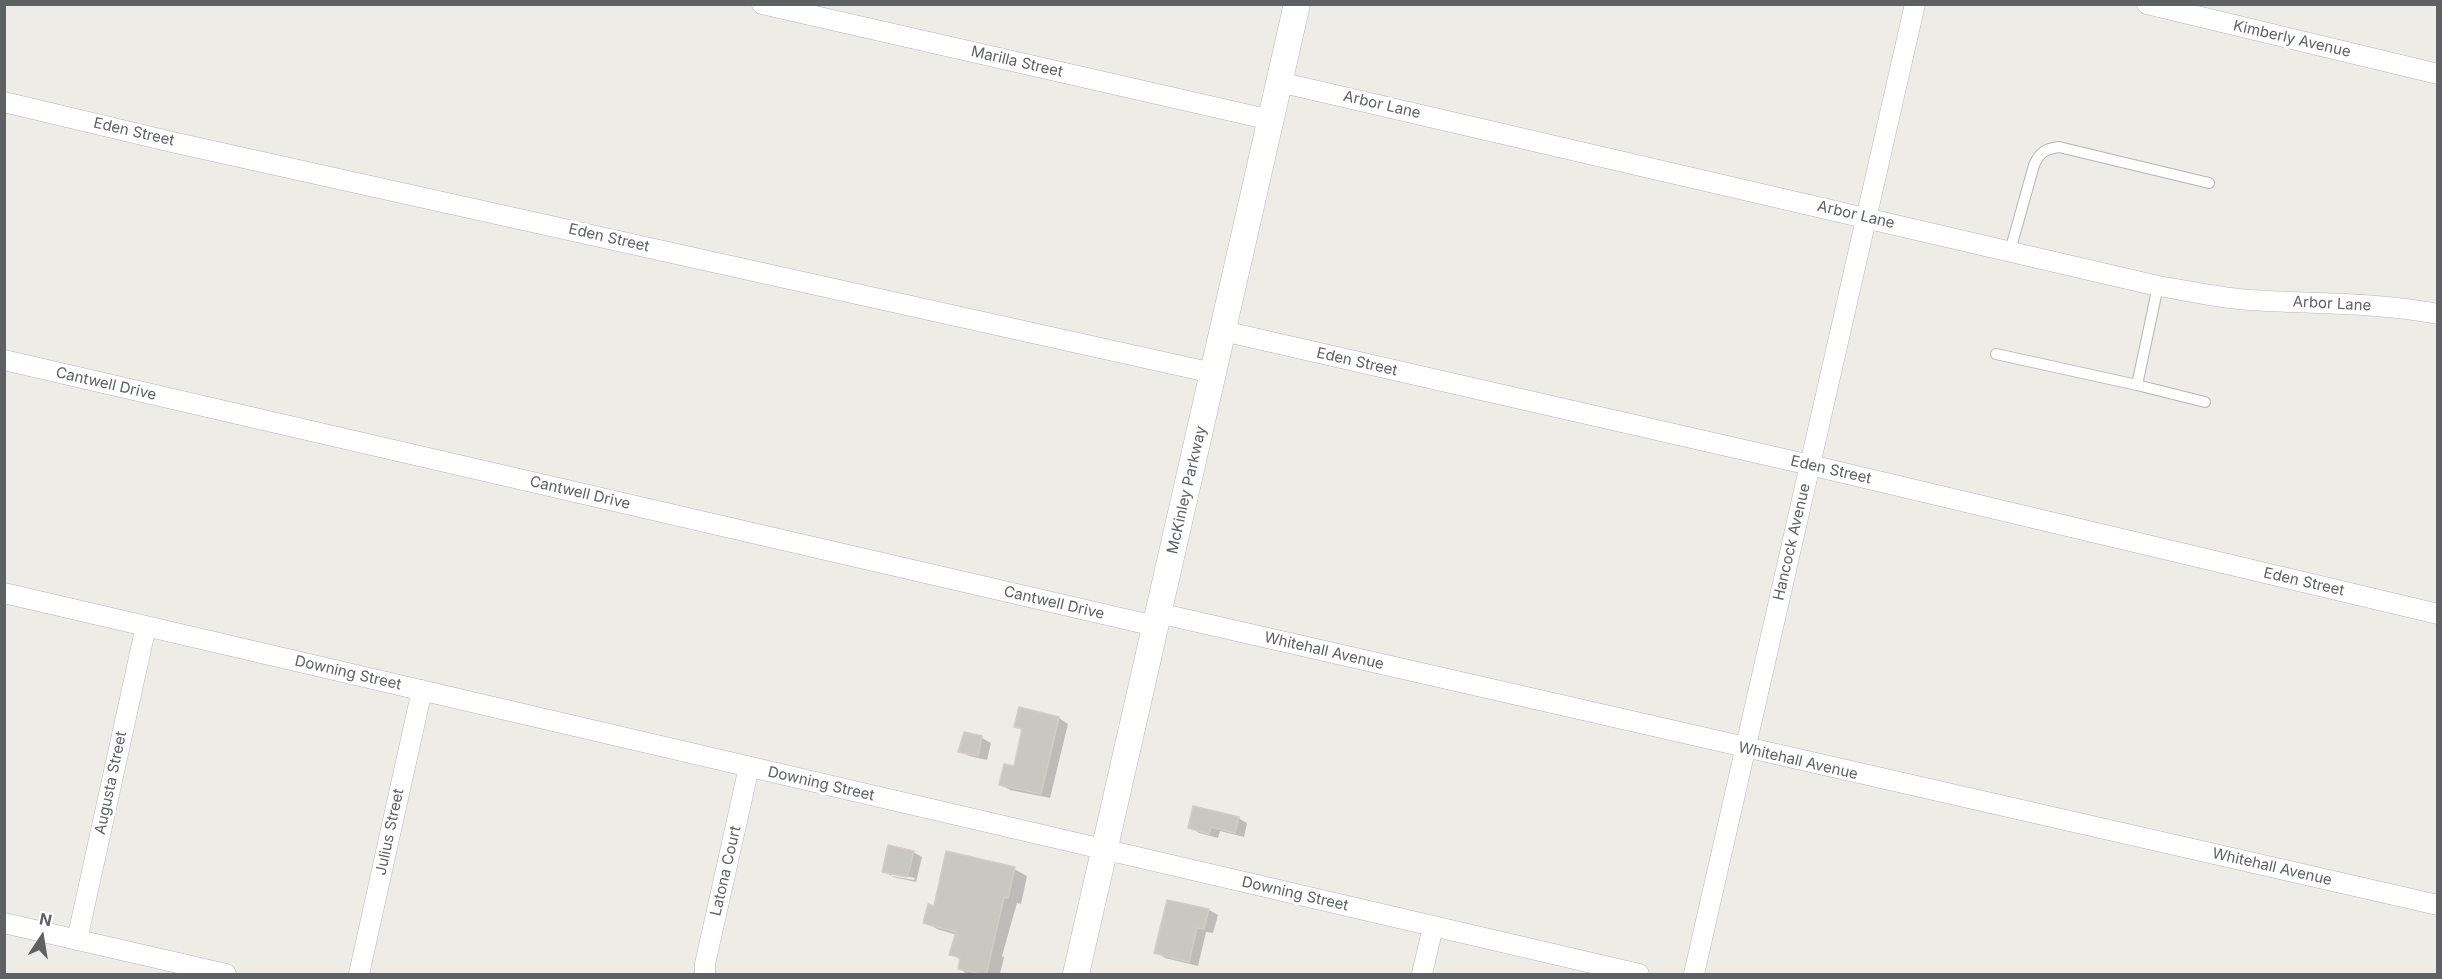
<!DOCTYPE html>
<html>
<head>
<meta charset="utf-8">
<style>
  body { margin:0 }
  #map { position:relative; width:2442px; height:979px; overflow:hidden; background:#eeece6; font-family:Inter,sans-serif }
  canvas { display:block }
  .frame { position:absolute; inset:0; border:6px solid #5d6164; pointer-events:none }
  .north { position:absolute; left:12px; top:907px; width:60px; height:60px; -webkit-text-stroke:4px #fff; paint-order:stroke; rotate:12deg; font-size:16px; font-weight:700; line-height:24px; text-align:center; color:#5d6164 }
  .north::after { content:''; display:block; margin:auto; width:21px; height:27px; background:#5d6164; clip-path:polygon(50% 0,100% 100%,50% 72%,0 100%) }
</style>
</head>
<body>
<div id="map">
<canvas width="2442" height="979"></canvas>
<div class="frame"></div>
<div class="north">N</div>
</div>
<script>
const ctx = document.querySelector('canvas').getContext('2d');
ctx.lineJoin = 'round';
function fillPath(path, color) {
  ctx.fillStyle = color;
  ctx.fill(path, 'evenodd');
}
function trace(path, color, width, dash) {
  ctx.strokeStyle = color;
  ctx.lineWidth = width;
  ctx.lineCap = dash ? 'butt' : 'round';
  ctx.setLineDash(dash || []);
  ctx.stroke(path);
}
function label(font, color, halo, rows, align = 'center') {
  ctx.font = font + ' Inter,sans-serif';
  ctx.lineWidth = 6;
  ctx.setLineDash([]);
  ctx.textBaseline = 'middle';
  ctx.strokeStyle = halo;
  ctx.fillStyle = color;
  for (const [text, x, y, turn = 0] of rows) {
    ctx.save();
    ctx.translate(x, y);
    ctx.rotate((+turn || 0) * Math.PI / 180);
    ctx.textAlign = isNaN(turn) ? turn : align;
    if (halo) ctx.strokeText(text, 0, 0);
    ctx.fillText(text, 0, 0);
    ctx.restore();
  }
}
const shadow = new Path2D(`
  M1059 718 1068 724 1050 798 1010 790 1001 785 1015 768 1023 731 1016 726Z
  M965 734 982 738 991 743 987 760 969 756 960 751Z
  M1238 818 1247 823 1244 837 1220 831 1218 838 1199 833 1190 827Z
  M913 852 922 857 916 882 893 877 884 871ZM891 873 915 878 914 880 891 876Z
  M1014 869 1027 876 1021 904 1017 903 1002 956 1004 957 1000 974H967L959 968 961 960 951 954 957 935 937 929 925 922 935 908Z
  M1168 901 1209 910 1218 915 1213 933 1206 932 1198 966 1165 958 1156 952Z`);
const building = new Path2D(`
  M1019 707 1059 717 1041 794 999 785 1004 764 1014 766 1022 729 1014 727Z
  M964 732 982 736 978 756 958 752Z
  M1193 806 1239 817 1235 833 1211 827 1209 834 1188 828Z
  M888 845 914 851 907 877 882 872Z
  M946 851 1015 867 1008 898 1004 897 986 975 958 969 960 957 949 955 956 932 923 923 928 904 934 906Z
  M1167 900 1209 909 1204 929 1197 928 1189 962 1154 953Z`);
const service = new Path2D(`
  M2010 251 2034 165C2040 152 2045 149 2059 147L2209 183
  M1996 354 2137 385 2158 286
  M2137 385 2205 402`);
const minor = new Path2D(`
  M762 4 1271 120
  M2147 4 2438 74
  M1279 82 2158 286C2189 291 2219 298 2249 300 2312 304 2376 302 2438 314
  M4 102 172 142 1213 373
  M1223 331 1810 465 2438 614
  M4 360 1155 626
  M4 593 1639 974
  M1158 613 2438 905
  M4 923 226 974
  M77 940 146 626
  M359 974 422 690
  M705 974V964L749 767
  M1422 974 1433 927
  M1694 974 1915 4`);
const tertiary = new Path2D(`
  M1076 974 1297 4`);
const streetNames = [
  ["Kimberly Avenue",2292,39,13],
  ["Marilla Street",1017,62,13],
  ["Arbor Lane",1382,105,13],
  ["Eden Street",134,132,13],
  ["Arbor Lane",1856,215,13],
  ["Eden Street",609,238,13],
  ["Arbor Lane",2332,304,3],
  ["Eden Street",1357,362,13],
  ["Cantwell Drive",106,384,13],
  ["Eden Street",1831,470,13],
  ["McKinley Parkway",1187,490,-77],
  ["Cantwell Drive",580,493,13],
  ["Hancock Avenue",1792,542,-77],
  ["Eden Street",2304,582,13],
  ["Cantwell Drive",1054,603,13],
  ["Whitehall Avenue",1324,651,13],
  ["Downing Street",348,673,13],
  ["Whitehall Avenue",1798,761,13],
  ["Augusta Street",111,783,-78],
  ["Downing Street",821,784,13],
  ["Julius Street",390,832,-78],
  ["Whitehall Avenue",2272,867,13],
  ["Latona Court",726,871,-77],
  ["Downing Street",1295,894,13]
];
fillPath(shadow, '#0003');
fillPath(building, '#c9c7c2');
trace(building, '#d2cdc5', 1.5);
trace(service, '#b3b6b9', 12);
trace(minor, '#b3b6b9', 21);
trace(tertiary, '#b3b6b9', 27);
trace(service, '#fff', 10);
trace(minor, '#fff', 20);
trace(tertiary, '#fff', 26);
label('15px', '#5d6164', '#fff', streetNames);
</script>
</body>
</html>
